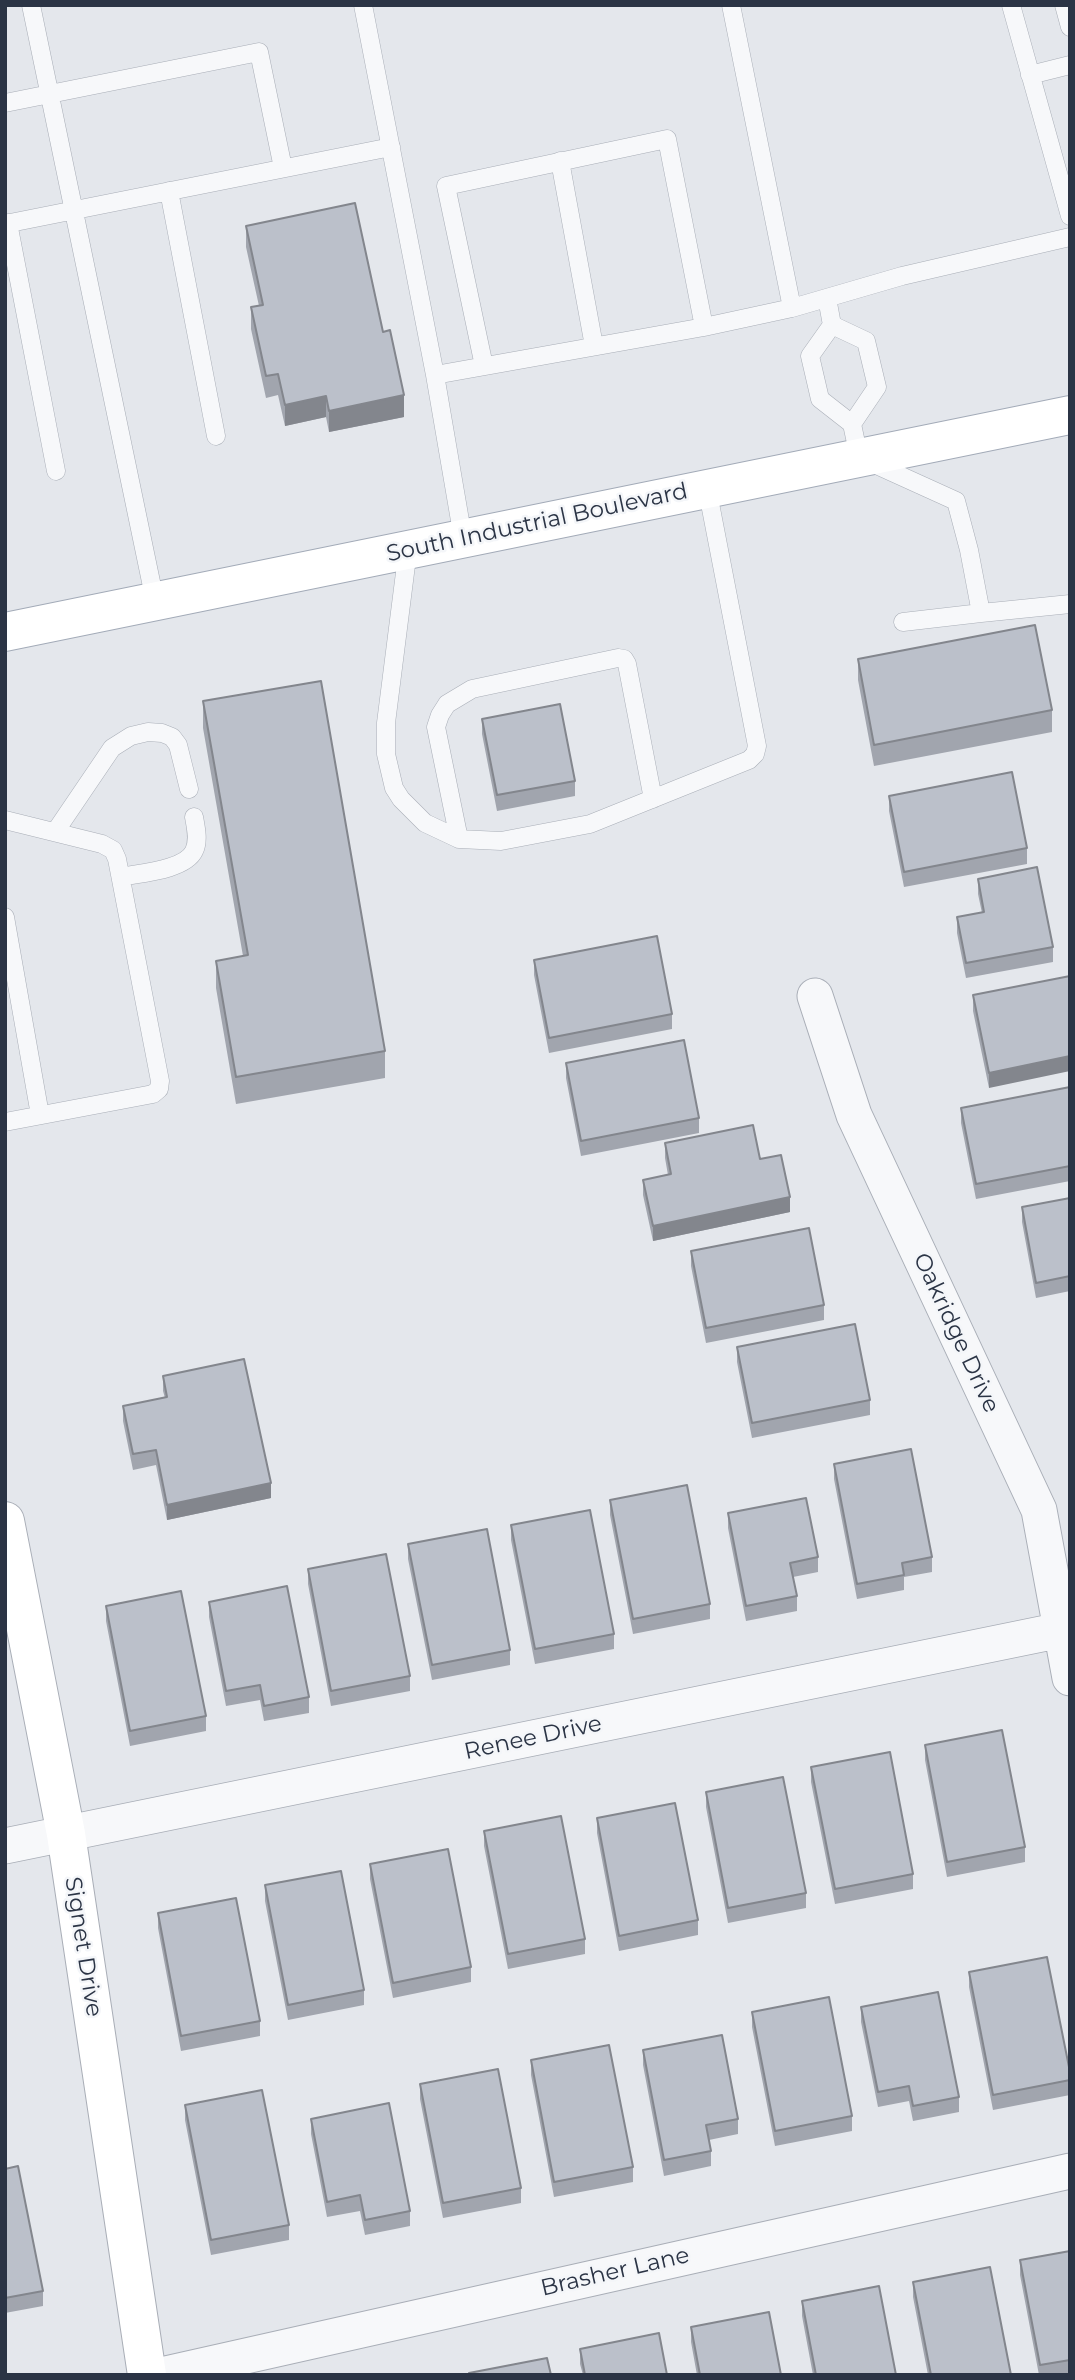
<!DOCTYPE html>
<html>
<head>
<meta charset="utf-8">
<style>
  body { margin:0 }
  #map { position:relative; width:1075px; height:2380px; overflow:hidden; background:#e4e7ec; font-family:Montserrat,sans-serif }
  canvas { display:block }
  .frame { position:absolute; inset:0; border:7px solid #2b3445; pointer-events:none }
</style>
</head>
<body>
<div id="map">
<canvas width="1075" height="2380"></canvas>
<div class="frame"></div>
</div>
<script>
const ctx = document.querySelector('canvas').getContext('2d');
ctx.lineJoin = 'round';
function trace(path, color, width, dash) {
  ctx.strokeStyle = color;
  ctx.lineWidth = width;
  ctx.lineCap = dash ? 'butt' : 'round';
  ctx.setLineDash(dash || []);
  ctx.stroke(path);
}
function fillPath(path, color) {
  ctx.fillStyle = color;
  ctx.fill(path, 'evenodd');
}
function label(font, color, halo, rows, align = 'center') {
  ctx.font = font + ' Montserrat,sans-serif';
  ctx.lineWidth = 5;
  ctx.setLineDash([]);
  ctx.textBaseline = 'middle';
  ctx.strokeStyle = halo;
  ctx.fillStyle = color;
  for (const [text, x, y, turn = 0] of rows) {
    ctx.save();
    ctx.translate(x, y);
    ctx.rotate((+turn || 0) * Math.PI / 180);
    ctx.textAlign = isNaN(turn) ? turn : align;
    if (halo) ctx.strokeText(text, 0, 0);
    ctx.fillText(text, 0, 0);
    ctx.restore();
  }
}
const lane = new Path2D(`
  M31 5 155 601
  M363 5 435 375 463 538
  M1011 5 1070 216
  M1064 5 1070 27
  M1030 75 1070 65
  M5 103 259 52 283 168
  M560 161 594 346
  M169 191 216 436
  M8 223 56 471
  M5 224 391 147
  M827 298 832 325 810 356 820 399 852 424 859 457 956 501 969 550 981 613 903 622
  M792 308 902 276 1070 237
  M832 325 866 341 877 387 852 424
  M484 366 446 186 667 139 704 327
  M435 375 704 327 792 308 731 5
  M408 549 386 723V754L394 788 401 799 425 823 459 839 501 841 590 824 749 760 755 754 757 746 707 488
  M981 613 1070 604
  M5 820 102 844 113 850 117 859 160 1081 159 1089 153 1094 5 1122
  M55 832 112 748 131 736 148 732 162 733 172 737 178 745 189 789
  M459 839 436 727 440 715 447 704 472 689 618 658 624 659 627 664 653 799
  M121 877C140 873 185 870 194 851 199 841 196 828 194 817
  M5 917 40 1115`);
const street = new Path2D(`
  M815 996 854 1115 1039 1510 1070 1678
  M5 1846 1061 1630
  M161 2375 1070 2171`);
const secondary = new Path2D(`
  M5 1521 66 1834 147 2375`);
const primary = new Path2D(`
  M5 632 1070 415`);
const wall = new Path2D(`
  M246 226 383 332 404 417 329 432 326 417 285 426 278 395 266 398 251 329V307L259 306 246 247Z
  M858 659 1052 710V732L874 766 858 680Z
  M203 701 385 1051V1078L236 1104 216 988V961L243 956 203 728Z
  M482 719 575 781V796L497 811 482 734Z
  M889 796 1027 848V864L904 887 889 811Z
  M978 879 1053 947V962L966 978 957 933V917L982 913 978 894Z
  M534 960 672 1014V1029L549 1053 534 975Z
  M1070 976 989 1088 973 1011V995Z
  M566 1063 699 1118V1133L581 1156 566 1078Z
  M1070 1087V1181L976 1199 961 1123V1108Z
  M665 1143 760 1159 790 1212 653 1241 643 1195V1180L668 1175 665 1158Z
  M1070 1198V1291L1036 1298 1022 1222V1207Z
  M691 1251 824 1305V1320L706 1343 691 1266Z
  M737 1347 870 1400V1415L752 1438 737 1362Z
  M163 1376 271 1498 167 1520 156 1465 133 1470 123 1421V1406L165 1398 163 1391Z
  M834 1464 932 1557V1572L904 1577V1590L857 1599 834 1479Z
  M610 1500 710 1604V1619L633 1634 610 1515Z
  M728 1513 818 1557V1572L793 1577 797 1596V1611L746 1621 728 1528Z
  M511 1525 614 1634V1649L535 1664 511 1540Z
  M408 1544 510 1650V1665L432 1680 408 1559Z
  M308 1569 410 1676V1691L331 1706 308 1584Z
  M209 1602 309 1697V1713L264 1721 260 1700 226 1706 209 1617Z
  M106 1606 206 1716V1731L130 1746 106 1621Z
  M925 1745 1025 1847V1862L947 1877 925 1760Z
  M811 1767 913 1874V1889L835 1904 811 1782Z
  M706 1792 806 1893V1908L728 1923 706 1807Z
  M597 1818 698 1920V1935L619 1951 597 1833Z
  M484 1831 585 1939V1954L508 1969 484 1846Z
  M370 1864 471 1967V1982L393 1998 370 1879Z
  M265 1885 364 1990V2005L288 2020 265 1901Z
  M158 1913 260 2021V2036L181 2051 158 1928Z
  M969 1972 1070 2072V2095L993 2110 969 1987Z
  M861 2007 959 2097V2112L913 2121 909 2101 878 2107 861 2022Z
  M752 2012 852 2116V2131L775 2146 752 2027Z
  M643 2050 738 2119V2134L709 2140 711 2151V2166L664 2176 643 2065Z
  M531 2060 633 2167V2182L554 2197 531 2075Z
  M420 2084 521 2188V2203L443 2218 420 2099Z
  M185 2105 289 2225V2240L211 2255 185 2120Z
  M311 2119 410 2211V2226L365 2235 360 2211 327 2217 311 2134Z
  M5 2169 43 2291V2306L5 2313Z
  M1070 2251V2375H1039L1020 2275V2260Z
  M913 2282 1011 2375H928L913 2297Z
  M802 2301 896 2375H813L802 2316Z
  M691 2327 781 2375H697L691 2342Z
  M580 2349 667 2375H583L580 2364Z`);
const shadedWall = new Path2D(`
  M404 395V417L329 432V411Z
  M326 396V417L285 426V405Z
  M1070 1056V1071L989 1088V1073Z
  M790 1197V1212L653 1241V1226Z
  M271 1483V1498L167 1520V1505Z`);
const building = new Path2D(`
  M355 203 383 332 390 330 404 395 329 411 326 396 285 405 278 374 266 376 251 307 263 305 246 226Z
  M1035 625 1052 710 874 745 858 659Z
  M321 681 385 1051 236 1077 216 961 248 955 203 701Z
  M560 704 575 781 497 795 482 719Z
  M1012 772 1027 848 904 872 889 796Z
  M1037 867 1053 947 966 963 957 917 984 912 978 879Z
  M657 936 672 1014 549 1038 534 960Z
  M1070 976V1056L989 1073 973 995Z
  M684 1040 699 1118 581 1141 566 1063Z
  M1070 1087V1166L976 1184 961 1108Z
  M753 1125 760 1159 781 1155 790 1197 653 1226 643 1180 671 1174 665 1143Z
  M1070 1198V1276L1036 1283 1022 1207Z
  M809 1228 824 1305 706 1328 691 1251Z
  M855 1324 870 1400 752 1423 737 1347Z
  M244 1359 271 1483 167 1505 156 1450 133 1454 123 1406 167 1397 163 1376Z
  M911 1449 932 1557 902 1563 904 1575 857 1584 834 1464Z
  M687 1485 710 1604 633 1619 610 1500Z
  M806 1498 818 1557 790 1563 797 1596 746 1606 728 1513Z
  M590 1510 614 1634 535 1649 511 1525Z
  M487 1529 510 1650 432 1665 408 1544Z
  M386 1554 410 1676 331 1691 308 1569Z
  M287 1586 309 1697 264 1706 260 1685 226 1691 209 1602Z
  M181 1591 206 1716 130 1731 106 1606Z
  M1002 1730 1025 1847 947 1862 925 1745Z
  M890 1752 913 1874 835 1889 811 1767Z
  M783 1777 806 1893 728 1908 706 1792Z
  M675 1803 698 1920 619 1936 597 1818Z
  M561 1816 585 1939 508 1954 484 1831Z
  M448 1849 471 1967 393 1983 370 1864Z
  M341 1871 364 1990 288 2005 265 1885Z
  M236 1898 260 2021 181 2036 158 1913Z
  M1047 1957 1070 2072V2080L993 2095 969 1972Z
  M938 1992 959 2097 913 2106 909 2086 878 2092 861 2007Z
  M829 1997 852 2116 775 2131 752 2012Z
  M722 2035 738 2119 706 2125 711 2151 664 2160 643 2050Z
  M609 2045 633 2167 554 2182 531 2060Z
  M498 2069 521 2188 443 2203 420 2084Z
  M262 2090 289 2225 211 2240 185 2105Z
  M389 2103 410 2211 365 2220 360 2195 327 2202 311 2119Z
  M18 2166 43 2291 5 2298V2169Z
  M1070 2251V2360L1040 2365 1020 2260Z
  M990 2267 1011 2375H931L913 2282Z
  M879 2286 896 2375H816L802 2301Z
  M769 2312 781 2375H700L691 2327Z
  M659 2333 667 2375H585L580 2349Z
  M547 2358 551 2375H469V2373Z`);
const streetNames = [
  ["South Industrial Boulevard",537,523,-12],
  ["Oakridge Drive",956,1333,65],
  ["Renee Drive",533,1738,-12],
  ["Signet Drive",83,1947,81],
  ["Brasher Lane",615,2272,-13]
];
trace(lane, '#a9aeb7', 19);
trace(street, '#a9aeb7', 37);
trace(secondary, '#a9aeb7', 40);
trace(primary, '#a3abb8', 40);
trace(lane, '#f7f8fa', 18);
trace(street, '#f7f8fa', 35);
trace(secondary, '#fff', 38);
trace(primary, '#fff', 38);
fillPath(wall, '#a1a5ae');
fillPath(shadedWall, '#83868d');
fillPath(building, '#bbc0ca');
trace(building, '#83868d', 2);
label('23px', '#2b3445', '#f4f6f9', streetNames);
</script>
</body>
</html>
